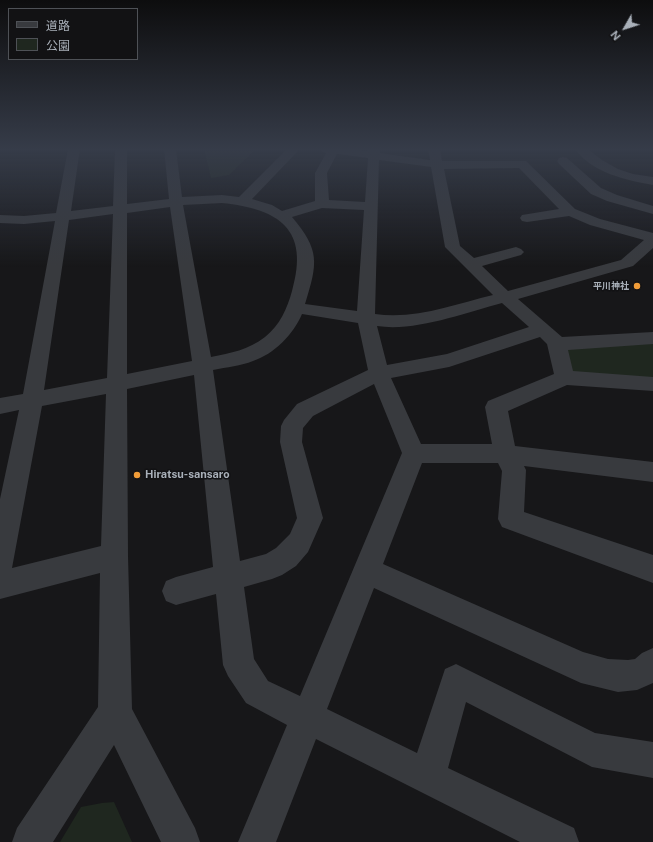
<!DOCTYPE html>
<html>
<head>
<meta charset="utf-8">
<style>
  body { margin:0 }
  #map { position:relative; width:653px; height:842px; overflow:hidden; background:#171719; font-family:"Public Sans","Noto Sans JP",sans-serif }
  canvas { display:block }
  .legend { position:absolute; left:8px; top:8px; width:130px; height:52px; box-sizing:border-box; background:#121214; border:1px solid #4e5156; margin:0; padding:5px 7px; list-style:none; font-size:12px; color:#a9b0b9 }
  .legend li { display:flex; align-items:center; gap:8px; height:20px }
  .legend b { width:20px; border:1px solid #4e5156 }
  .north { position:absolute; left:605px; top:8px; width:40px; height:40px; -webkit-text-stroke:3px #121214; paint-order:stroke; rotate:231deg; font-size:11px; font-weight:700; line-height:16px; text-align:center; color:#a9b0b9 }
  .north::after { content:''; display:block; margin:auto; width:14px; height:18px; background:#a9b0b9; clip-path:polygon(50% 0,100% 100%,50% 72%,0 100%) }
</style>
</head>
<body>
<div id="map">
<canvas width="653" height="842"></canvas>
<ul class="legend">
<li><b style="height:5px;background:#383a3e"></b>道路</li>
<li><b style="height:11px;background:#1f271f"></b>公園</li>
</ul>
<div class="north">N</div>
</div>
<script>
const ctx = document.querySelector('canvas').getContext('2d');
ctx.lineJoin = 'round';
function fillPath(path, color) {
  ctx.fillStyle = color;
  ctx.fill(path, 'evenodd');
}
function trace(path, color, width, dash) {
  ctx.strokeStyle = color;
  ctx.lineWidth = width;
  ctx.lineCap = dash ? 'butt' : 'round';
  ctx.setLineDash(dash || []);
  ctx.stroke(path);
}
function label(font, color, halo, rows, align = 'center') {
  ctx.font = font + ' "Public Sans","Noto Sans JP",sans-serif';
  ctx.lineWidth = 3;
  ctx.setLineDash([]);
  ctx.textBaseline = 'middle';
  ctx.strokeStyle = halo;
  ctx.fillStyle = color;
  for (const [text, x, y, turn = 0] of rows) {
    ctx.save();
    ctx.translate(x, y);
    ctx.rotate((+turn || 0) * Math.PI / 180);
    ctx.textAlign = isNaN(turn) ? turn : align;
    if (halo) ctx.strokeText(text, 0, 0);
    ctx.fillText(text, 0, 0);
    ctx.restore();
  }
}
const green = new Path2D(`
  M204 149H256L229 175 211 178Z
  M653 342V381L570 376 562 346Z
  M114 802 132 842H60L81 807 102 803Z`);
const minor = new Path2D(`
  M68 149H80L71 211 113 206 115 149H127V204L169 199 164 149H176L182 197 222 195 239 197 287 149H300L252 199 272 205 282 211 315 201V173L326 153 321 151 319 149H351L368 151V149H380V153L430 160 428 149H440L442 161H526L575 209 600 219 653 233V248L633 266 518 299 562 337 653 332V344L568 350 573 371 653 377V391L567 385 508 411 515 446 653 462V482L524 466 526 470 524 512 653 555V583L502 527 498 519 502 471 498 463H422L383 564 583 652 608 659 628 660 635 659 642 653 653 648V683L637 690 618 692 581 683 374 588 327 709 417 753 445 669 456 664 595 733 653 742V778L592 767 466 702 448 768 574 828 579 842H520L316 739 276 842H238L287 725 246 703 228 676 223 665 216 594 176 605 166 601 162 591 166 581 176 577 213 567 194 375 127 389 128 556 132 709 195 828 200 842H161L114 745 53 842H12L17 828 98 707 100 573 0 599V499L19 410 0 414V398L23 394 55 221 24 224 0 223V215L24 216 56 213ZM337 154 368 158 365 202 329 200 327 173ZM379 160 431 167 445 247 493 295C455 304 415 320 375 314ZM519 168 559 209 522 215 520 218 522 221 527 222 569 216 590 225 644 240 621 260 508 291 482 266 521 255 524 252 521 249 516 247 474 258 460 246 444 169ZM222 203C279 209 310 229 292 291 287 309 280 325 265 337 248 350 231 353 211 357L183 205ZM170 207 192 361 127 374V213ZM322 208 364 210 357 311 305 304C318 263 320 250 292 217ZM113 214 107 378 44 390 69 220ZM502 303 529 327 447 354 387 365 377 326C415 332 464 313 502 303ZM302 314 358 323 368 370 297 404 284 420 281 426 280 442 297 518 290 534 276 548 266 554 240 561 213 370C227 367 241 366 253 361 274 354 293 335 302 314ZM540 337 547 344 554 374 488 401 485 407 492 444H421L391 378 449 367ZM374 384 402 453 300 696 268 681 254 659 244 587 272 579 282 575 296 566 308 552 323 518 302 442 303 428 313 416ZM106 394 101 546 12 568 42 406Z
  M575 149H588L602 160 618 169 633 174 653 177V185C626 180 592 173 575 149Z
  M563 157 567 158 601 188 617 195 653 206V214L607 201 591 194 559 164 557 161 559 158Z`);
const markers = [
  [637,286,4,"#f09c38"],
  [137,475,4,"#f09c38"]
];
const farPoinames = [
  ["平川神社",629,286]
];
const poiNames = [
  ["Hiratsu-sansaro",145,475]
];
fillPath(green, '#1f271f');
fillPath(minor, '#383a3e');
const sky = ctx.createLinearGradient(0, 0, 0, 267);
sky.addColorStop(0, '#0d0d0e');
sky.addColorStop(0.56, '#363c49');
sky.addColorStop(1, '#363c4900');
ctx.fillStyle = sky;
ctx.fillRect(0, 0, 653, 267);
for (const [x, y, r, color] of markers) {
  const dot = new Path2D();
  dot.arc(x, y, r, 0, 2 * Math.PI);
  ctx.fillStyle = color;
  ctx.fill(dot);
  trace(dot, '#121214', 1.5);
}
label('bold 9px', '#a9b0b9', '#121214', farPoinames, 'right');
label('bold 11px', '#a9b0b9', '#121214', poiNames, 'left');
</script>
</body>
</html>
